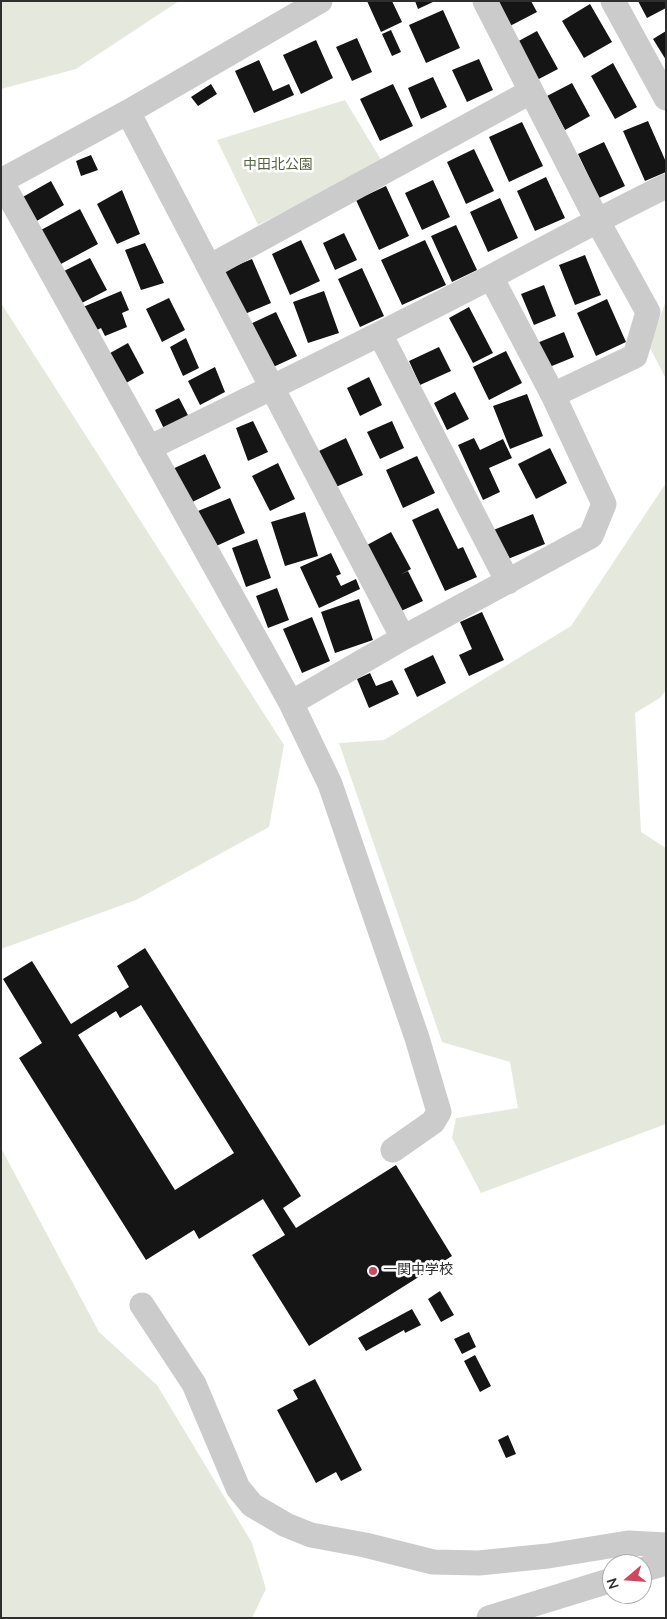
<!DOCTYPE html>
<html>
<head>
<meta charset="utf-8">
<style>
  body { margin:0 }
  #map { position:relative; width:667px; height:1619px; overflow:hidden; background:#fff; font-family:"Nunito Sans",sans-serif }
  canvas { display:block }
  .frame { position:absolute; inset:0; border:2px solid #2e2e2e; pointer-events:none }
  .north { position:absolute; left:602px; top:1554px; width:50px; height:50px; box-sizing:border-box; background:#fff; border:1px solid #ababab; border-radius:50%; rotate:252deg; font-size:14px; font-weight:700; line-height:20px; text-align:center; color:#2e2e2e }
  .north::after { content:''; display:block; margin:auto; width:18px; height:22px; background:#ce475d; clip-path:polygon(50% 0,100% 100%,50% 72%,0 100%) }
</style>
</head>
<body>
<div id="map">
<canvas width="667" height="1619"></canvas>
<div class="frame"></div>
<div class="north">N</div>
</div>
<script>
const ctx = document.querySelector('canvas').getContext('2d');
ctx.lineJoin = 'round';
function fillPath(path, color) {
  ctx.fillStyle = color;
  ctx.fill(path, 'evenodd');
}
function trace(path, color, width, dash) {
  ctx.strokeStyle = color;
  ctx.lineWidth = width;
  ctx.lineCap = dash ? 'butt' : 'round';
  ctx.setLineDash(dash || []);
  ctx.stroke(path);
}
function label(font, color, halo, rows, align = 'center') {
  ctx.font = font + ' "Nunito Sans","Noto Sans JP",sans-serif';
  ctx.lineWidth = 5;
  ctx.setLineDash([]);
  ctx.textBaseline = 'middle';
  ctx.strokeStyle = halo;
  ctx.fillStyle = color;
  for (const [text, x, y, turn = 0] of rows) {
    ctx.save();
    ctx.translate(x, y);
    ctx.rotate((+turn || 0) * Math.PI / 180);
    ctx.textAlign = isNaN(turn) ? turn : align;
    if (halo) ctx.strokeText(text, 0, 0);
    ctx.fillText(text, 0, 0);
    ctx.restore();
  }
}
const green = new Path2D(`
  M1 1H179L76 69 1 89Z
  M345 100 383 163 258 225 217 140Z
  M666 301V379L649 346Z
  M1 303 284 745 269 827 136 900 1 949Z
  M666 483V690L660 698 635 713 641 832 666 848V1124L481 1193 452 1138 456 1118 518 1108 510 1062 442 1042 339 743 384 740 571 626Z
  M1 1148 99 1332 157 1385 252 1543 266 1589 252 1618H1Z`);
const building = new Path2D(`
  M367 1H392L402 22 381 32Z
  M415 1H435L418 9Z
  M496 1H531L537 12 508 27Z
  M638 1H666V8L647 18Z
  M590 4 612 42 584 58 562 21Z
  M443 10 460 48 426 63 409 25Z
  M391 30 401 52 392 56 382 34Z
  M537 31 558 69 535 81 515 43Z
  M666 31V60L653 39Z
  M357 38 372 72 352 81 336 47Z
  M316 40 333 78 301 94 283 55Z
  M479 59 493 90 467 102 452 70Z
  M259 60 273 91 289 84 294 95 254 113 235 71Z
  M613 63 637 107 615 119 591 76Z
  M433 77 447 107 421 119 408 88Z
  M572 83 590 116 565 130 547 96Z
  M211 84 217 94 198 106 191 97Z
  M393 84 413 126 380 141 360 99Z
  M648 121 666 162V172L645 181 623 131Z
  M522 122 543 166 509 182 489 137Z
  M604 142 625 186 599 198 578 154Z
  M474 149 494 191 466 204 447 162Z
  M91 155 98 170 81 176 76 161Z
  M546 177 565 218 535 231 517 191Z
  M433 180 450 217 422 230 405 193Z
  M51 181 64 205 35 222 21 198Z
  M386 186 409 236 379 250 356 200Z
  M122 190 140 234 117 244 97 204Z
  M500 198 518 238 488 252 470 212Z
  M80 209 98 244 59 265 41 230Z
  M456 225 477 270 452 282 431 236Z
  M344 233 357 260 335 270 323 243Z
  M301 240 320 281 290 295 272 254Z
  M425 240 446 285 402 305 381 260Z
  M145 243 164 283 141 290 125 250Z
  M585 255 601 295 575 305 559 265Z
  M90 258 107 290 78 305 62 272Z
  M252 259 271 303 240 316 221 272Z
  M362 268 384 316 360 327 338 279Z
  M544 285 556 316 534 325 521 294Z
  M121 291 129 310 122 313 127 327 105 336 101 328 93 332 83 307Z
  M324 291 339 333 308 343 293 302Z
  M169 298 185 330 162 342 146 309Z
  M607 299 626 342 596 356 577 313Z
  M469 307 493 353 473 363 449 318Z
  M276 312 297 356 269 369 248 325Z
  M564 332 574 357 547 368 537 343Z
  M186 338 199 368 183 376 170 347Z
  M128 343 144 373 119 387 103 357Z
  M439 347 451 371 420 385 409 361Z
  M506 351 522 383 489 400 473 367Z
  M215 367 225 392 200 405 188 381Z
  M369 377 382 405 360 416 347 388Z
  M455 392 469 419 447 430 434 403Z
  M527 394 543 436 510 449 493 406Z
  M179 398 190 419 165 431 155 410Z
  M253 421 268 452 248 461 236 428Z
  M392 421 404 448 380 459 367 432Z
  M346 438 363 475 336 487 319 451Z
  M474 438 480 450 503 439 512 458 489 468 500 492 483 500 458 445Z
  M550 448 567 483 536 499 518 464Z
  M205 454 221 488 182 507 166 472Z
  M417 456 435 493 403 508 386 470Z
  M278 463 295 499 270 511 252 476Z
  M230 498 245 533 214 547 198 511Z
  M438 508 458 549 463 547 477 577 445 591 412 520Z
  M305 512 318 556 285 566 271 522Z
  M533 514 545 544 503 561 491 531Z
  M391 532 411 569 400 575 408 571 423 601 399 612 367 545Z
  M257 539 271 578 246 587 232 548Z
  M331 553 341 574 336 576 341 586 356 579 360 589 319 608 300 567Z
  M277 588 289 620 268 628 256 596Z
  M359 599 373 640 335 653 321 612Z
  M482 612 504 660 469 676 459 655 472 649 460 622Z
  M312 617 330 661 302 673 283 629Z
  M433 655 446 683 417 697 404 669Z
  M370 673 376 686 392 680 399 694 369 708 357 679Z
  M145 948 301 1196 283 1208 296 1228 396 1165 452 1256 309 1346 252 1255 285 1235 263 1199 199 1239 194 1230 146 1260 19 1058 42 1043 3 979 32 961 71 1024 129 987 117 966ZM141 1005 234 1153 175 1190 78 1035 116 1011 120 1018Z
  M440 1291 454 1315 441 1322 428 1299Z
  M412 1309 421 1325 405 1333 404 1330 366 1351 358 1338Z
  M469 1332 476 1347 462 1354 454 1339Z
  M475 1355 491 1386 480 1392 464 1361Z
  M315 1379 362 1470 341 1481 336 1472 316 1483 277 1410 298 1399 293 1390Z
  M508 1435 516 1454 506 1458 498 1440Z`);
const minor = new Path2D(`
  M485 1 597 220 648 312 635 356 553 395
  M613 1 666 98
  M128 112 403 638
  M1 181 291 703 403 638 591 536 604 504 553 395 491 277
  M1 181 128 112 320 1
  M209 267 530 92
  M380 334 508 582
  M149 448C263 392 378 336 491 277 549 246 607 215 666 186
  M291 703 330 784 417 1038 439 1112 433 1122 393 1150
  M142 1305 194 1384 238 1488 252 1505 286 1525 311 1535 365 1545 433 1562 479 1563 548 1556 628 1543 666 1545
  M642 1570 666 1563
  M489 1618 612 1580`);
const markers = [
  [373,1271,5,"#ce475d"]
];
const parkNames = [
  ["中田北公園",278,166]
];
const poiNames = [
  ["一関中学校",383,1271]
];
fillPath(green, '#e5e9dd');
fillPath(building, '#151515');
trace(minor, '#cbcbcb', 25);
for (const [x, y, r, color] of markers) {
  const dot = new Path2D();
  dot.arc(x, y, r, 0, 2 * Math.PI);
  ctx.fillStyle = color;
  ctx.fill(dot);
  trace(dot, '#fff', 2);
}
label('14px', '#546441', '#fff', parkNames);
label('14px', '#2e2e2e', '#fff', poiNames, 'left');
</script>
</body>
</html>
